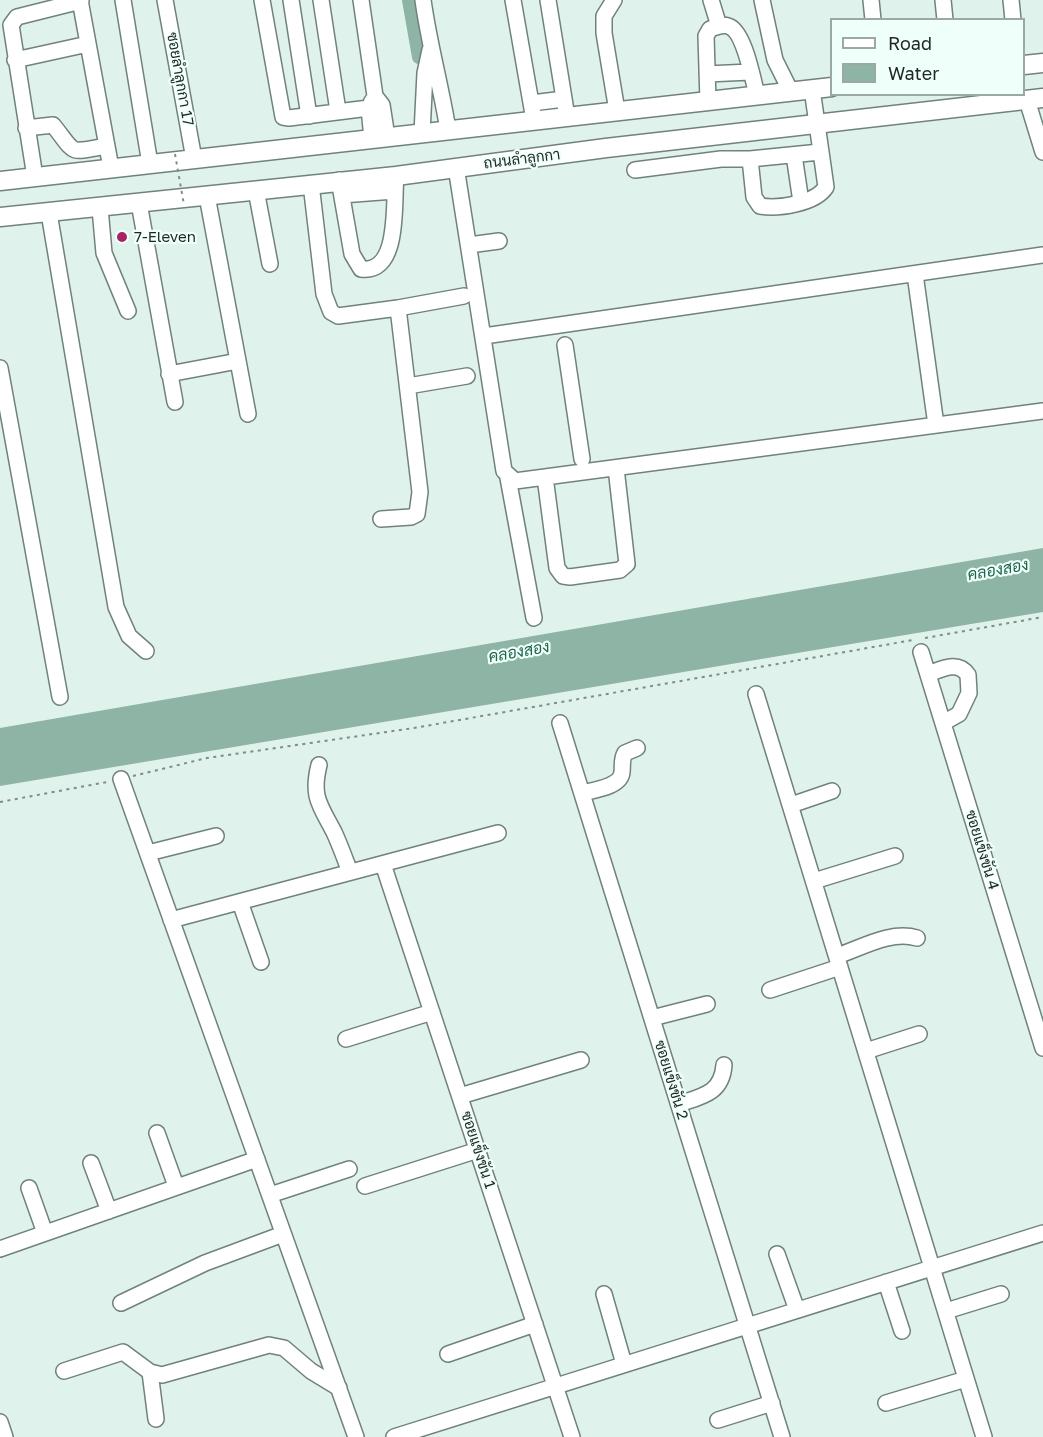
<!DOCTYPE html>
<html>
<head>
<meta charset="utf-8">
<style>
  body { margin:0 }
  #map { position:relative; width:1043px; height:1437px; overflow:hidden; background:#dff2eb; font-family:"Golos Text",sans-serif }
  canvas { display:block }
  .legend { position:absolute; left:830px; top:18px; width:195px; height:78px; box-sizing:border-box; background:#effff9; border:2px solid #9ca8a3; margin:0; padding:8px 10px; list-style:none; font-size:18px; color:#1f2623 }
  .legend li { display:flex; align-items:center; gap:12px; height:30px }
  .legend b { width:30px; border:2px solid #9ca8a3 }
</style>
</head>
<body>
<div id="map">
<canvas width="1043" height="1437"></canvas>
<ul class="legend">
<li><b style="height:8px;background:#fff"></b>Road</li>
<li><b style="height:16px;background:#8eb4a6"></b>Water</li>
</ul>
</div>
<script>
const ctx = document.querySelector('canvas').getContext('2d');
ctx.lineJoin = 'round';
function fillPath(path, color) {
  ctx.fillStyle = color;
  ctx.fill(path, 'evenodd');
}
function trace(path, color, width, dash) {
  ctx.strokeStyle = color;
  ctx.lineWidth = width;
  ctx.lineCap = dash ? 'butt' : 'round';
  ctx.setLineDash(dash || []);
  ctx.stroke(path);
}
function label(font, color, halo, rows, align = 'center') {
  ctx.font = font + ' "Golos Text",Sarabun,sans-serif';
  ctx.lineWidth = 4.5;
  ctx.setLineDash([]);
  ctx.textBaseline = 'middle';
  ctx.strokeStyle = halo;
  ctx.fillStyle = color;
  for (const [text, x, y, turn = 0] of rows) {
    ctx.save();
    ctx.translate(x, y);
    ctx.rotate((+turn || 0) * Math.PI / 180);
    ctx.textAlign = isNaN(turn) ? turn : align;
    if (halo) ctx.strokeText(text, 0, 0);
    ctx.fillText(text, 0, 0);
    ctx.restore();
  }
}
const water = new Path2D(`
  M1043 548V612L0 786V728Z`);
const canal = new Path2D(`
  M409 0 419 57`);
const path = new Path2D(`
  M925 638 1043 617
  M133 776 207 758 414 728 913 640
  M0 802 107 782`);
const minor = new Path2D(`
  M80 0 111 168
  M123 0 150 164
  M165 0 194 159
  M262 0 283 117 289 118 369 108
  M291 0 309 116
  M321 0 338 111
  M361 0 375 96 382 105 387 137
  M423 0C429 44 441 86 448 130
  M513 0 534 120
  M548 0 567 117
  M614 0 604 16V33L617 111
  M711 0 719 26
  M762 0 775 60 791 92
  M871 0 873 20
  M943 0 945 20
  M1011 0 1013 20
  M15 60 88 44
  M707 74 750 72
  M812 89 826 187C815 204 778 209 760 206L754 197 750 159 820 152
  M1027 100 1043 152
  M708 101 706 36 710 29C716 27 722 24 728 26 744 30 753 80 757 95
  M532 103 564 99
  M26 128 53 125C77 155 67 153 107 146
  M422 133 425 73 430 50
  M372 139 369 108 372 101
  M794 155 801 202
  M456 167 504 471 515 481 1043 411
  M635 170 721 159H750
  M35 177 11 25 17 17 81 1
  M339 180 352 254 361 269C401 274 393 201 396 176
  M311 184 324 294 331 312 338 316 398 308 420 492 417 514 411 517 381 519
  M256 190 270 264
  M342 195 394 191
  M207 196 248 414
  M139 203 175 402
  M100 208 104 253 128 311
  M49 213 116 607 129 636 146 651
  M469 245 499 241
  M915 274 936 425
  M398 308 464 296
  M484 336 1043 255
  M565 345 582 459
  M0 368 60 697
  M169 374 238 361
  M408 386 467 376
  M545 477 557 568 563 576 570 577 620 570 627 564 616 468
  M508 478 534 618
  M921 652 1043 1048
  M928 674C942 669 958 660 968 675L969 693 959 714 943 723
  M756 694 984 1437
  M560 723 782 1437
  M319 765C311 797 320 805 334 832 340 845 345 859 350 872
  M121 779 356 1437
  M582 793C594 790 621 787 622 772 623 764 621 760 625 753L637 748
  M791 805 832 791
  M148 853 216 836
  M383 864 572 1437
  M814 881 895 856
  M240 902 261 962
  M171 920 498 833
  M837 956C861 948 891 930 917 938
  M770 990 840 967
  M652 1018 707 1004
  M346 1039 432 1012
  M866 1051 919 1034
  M460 1096 581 1060
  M679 1104C703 1096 722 1093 724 1065
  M157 1133 176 1186
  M91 1163 109 1211
  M365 1186 478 1150
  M29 1188 45 1233
  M270 1195 349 1169
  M0 1249 257 1159
  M777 1254 797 1310
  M886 1282 902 1331
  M604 1294 624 1364
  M121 1303 205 1263 283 1234
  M946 1311 1001 1294
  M448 1354 535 1324
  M64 1371 123 1352 150 1372 162 1375 269 1345 284 1348 311 1371 339 1388
  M150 1372 156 1419
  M886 1403 966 1379
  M718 1420 772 1403
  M0 1422 5 1437
  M394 1437 1043 1233`);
const major = new Path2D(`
  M1024 65 1043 63
  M0 181 832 87
  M0 217 396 176 606 148 1043 98`);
const pathBridge = new Path2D(`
  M175 154 184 205`);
const markers = [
  [122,237,6,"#aa2165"]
];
const streetNames = [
  ["ซอยลำลูกกา 17",180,79,80],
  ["ถนนลำลูกกา",522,159,-7],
  ["ซอยแข็งขัน 4",982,850,73],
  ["ซอยแข็งขัน 2",671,1080,73],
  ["ซอยแข็งขัน 1",478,1150,72]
];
const poiNames = [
  ["7-Eleven",134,237]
];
const waterNames = [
  ["คลองสอง",998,570,-10],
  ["คลองสอง",519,652,-10]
];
fillPath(water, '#8eb4a6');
trace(canal, '#8eb4a6', 14);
trace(minor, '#70827b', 18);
trace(major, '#70827b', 21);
trace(path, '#7f8c87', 2, [3, 4.5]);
trace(minor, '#fff', 15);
trace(major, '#fff', 18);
trace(pathBridge, '#7f8c87', 2, [3, 4.5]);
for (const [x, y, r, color] of markers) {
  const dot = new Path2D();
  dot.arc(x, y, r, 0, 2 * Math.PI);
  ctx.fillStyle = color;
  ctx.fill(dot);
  trace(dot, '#effff9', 2);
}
label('15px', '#1f2623', '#effff9', streetNames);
label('15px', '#1f2623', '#effff9', poiNames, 'left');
label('italic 16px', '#216551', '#effff9', waterNames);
</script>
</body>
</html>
